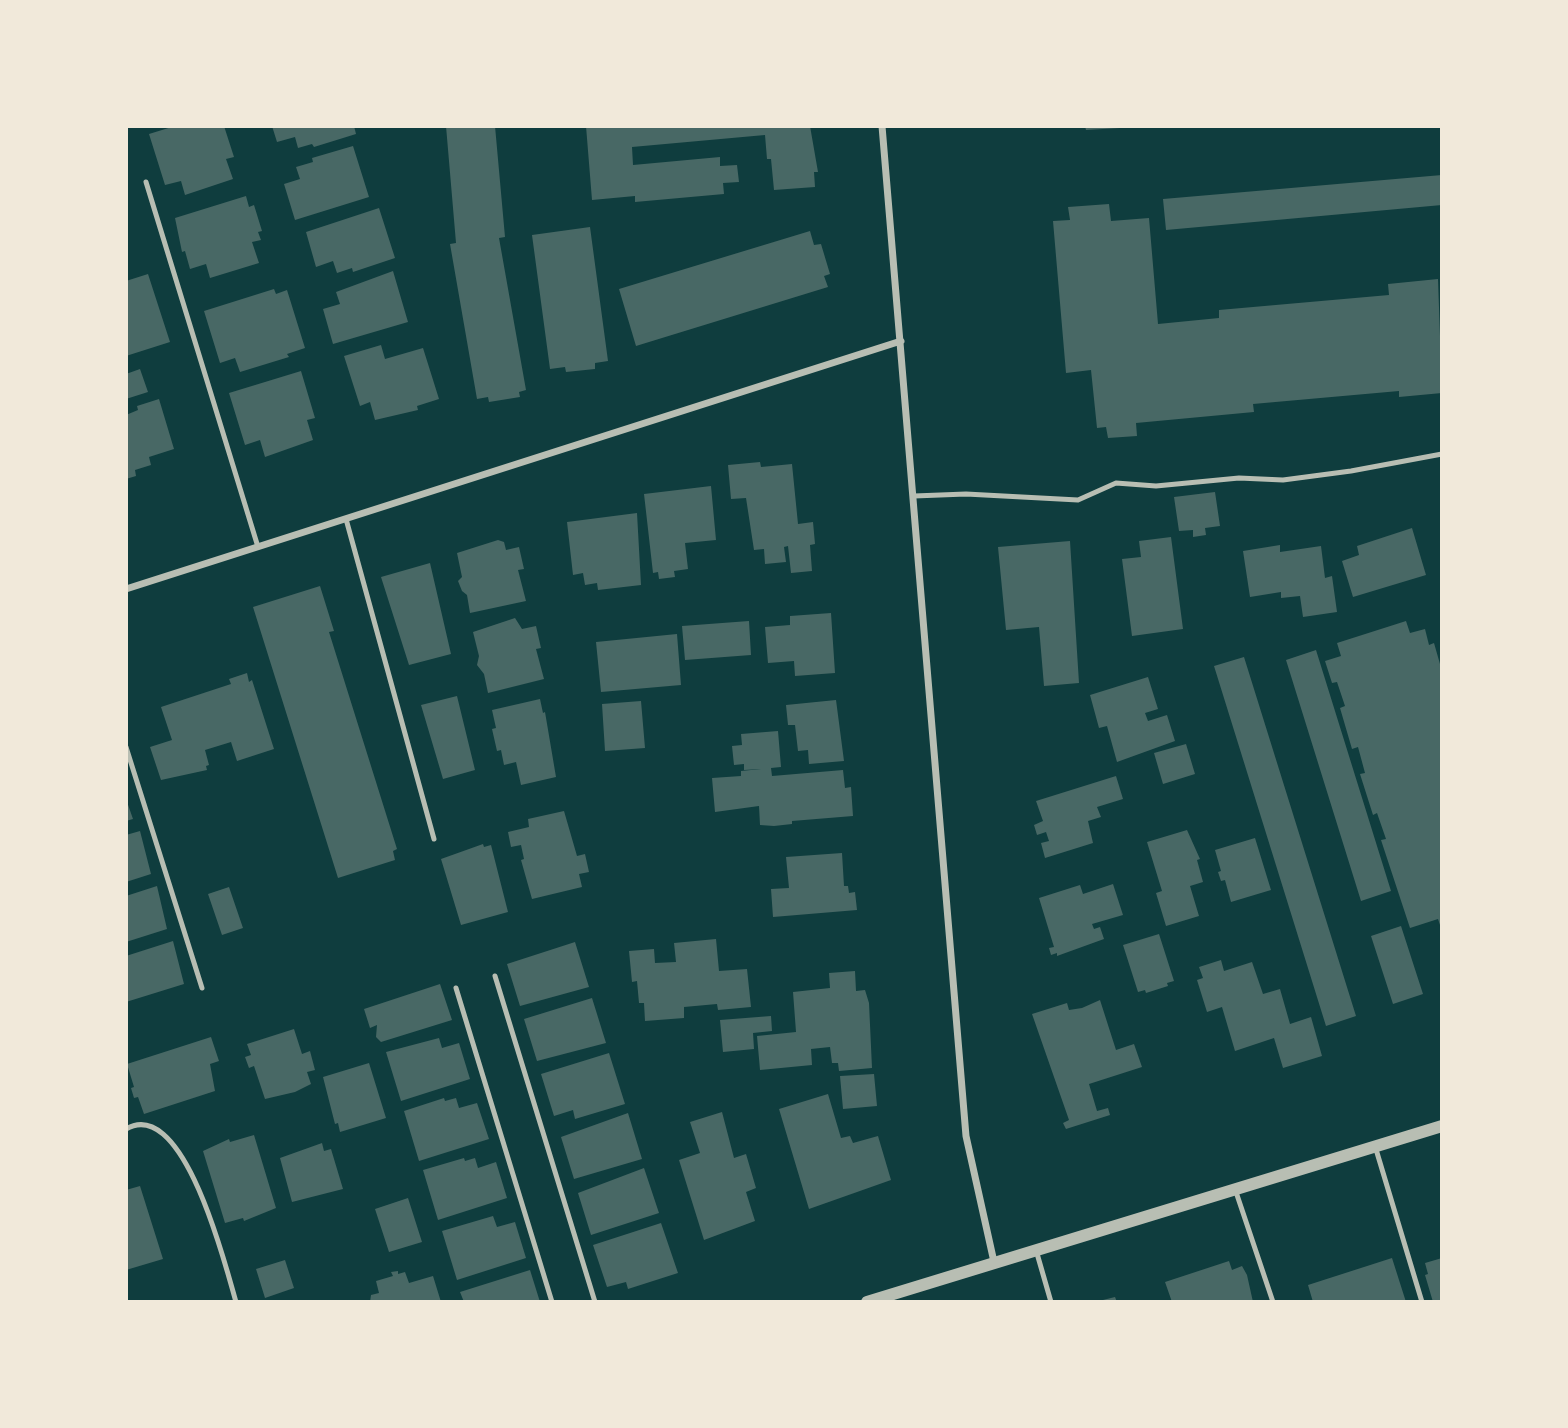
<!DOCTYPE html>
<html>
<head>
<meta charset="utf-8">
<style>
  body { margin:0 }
  #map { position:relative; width:1568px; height:1428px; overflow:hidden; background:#0f3d3e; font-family:Quicksand,sans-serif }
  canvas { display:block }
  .frame { position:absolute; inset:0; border:128px solid #f1e9da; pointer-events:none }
</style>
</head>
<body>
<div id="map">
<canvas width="1568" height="1428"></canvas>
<div class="frame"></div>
</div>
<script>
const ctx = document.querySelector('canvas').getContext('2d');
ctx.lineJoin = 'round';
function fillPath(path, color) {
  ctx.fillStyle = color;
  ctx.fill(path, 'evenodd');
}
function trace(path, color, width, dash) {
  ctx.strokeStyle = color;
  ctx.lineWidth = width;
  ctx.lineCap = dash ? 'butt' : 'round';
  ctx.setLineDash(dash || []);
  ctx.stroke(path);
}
const building = new Path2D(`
  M175 126H224L234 157 226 159 233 179 185 195 181 181 165 185 149 134Z
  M272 126H354L356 134 314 147 312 144 298 148 295 137 277 142Z
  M446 126H495L505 237 499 238 526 390 519 392 520 397 489 402 488 397 477 399 450 244 456 243Z
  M586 126H810L818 172H814L815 187 774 190 771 159H767L765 135 632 147 633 165 720 157V166L737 165 739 182 723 183 724 194 635 202V196L592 200Z
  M1085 126H1120V128L1086 130Z
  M353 146 369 197 295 220 284 184 300 179 296 167 313 162 312 158Z
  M1442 175V205L1166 230 1163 199Z
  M246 196 249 207 254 205 262 231 258 232 261 240 252 242 259 263 210 278 206 264 190 269 185 251 182 252 175 218Z
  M1109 204 1111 221 1149 218 1158 324 1219 318V310L1389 295 1388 284 1438 279 1442 393 1399 397V391L1253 404 1254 412 1136 423 1137 436 1108 438 1106 427 1097 428 1091 370 1066 373 1053 221 1070 220 1068 207Z
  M379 208 395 258 353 272 352 268 337 273 333 261 316 267 306 232Z
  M590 227 608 361 595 363V369L566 372 565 367 550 369 532 235Z
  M810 231 814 245 821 244 830 274 824 276 828 287 636 346 619 289Z
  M393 271 408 322 333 344 323 309 340 304 336 292Z
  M148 274 170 342 126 356V281Z
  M274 289 276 294 287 290 305 348 287 354 289 357 240 372 235 358 220 363 204 311Z
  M381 345 385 359 423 348 439 399 417 406 418 410 375 420 370 402 360 406 344 356Z
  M140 369 148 392 126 399V374Z
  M301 371 315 418 307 420 313 440 265 457 260 440 245 445 229 393Z
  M159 399 174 449 149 457 151 465 135 470 136 476 126 479V415L138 410 137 406Z
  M760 462 761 467 792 464 798 524 813 522 815 544 810 545 812 571 791 573 788 546 784 547 786 562 765 564 764 549 754 550 746 498 731 499 728 465Z
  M711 486 716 540 685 543 688 569 674 571 675 577 659 579 658 572 653 573 644 494Z
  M1215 492 1220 526 1205 528 1206 535 1193 537V530L1179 531 1174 497Z
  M637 513 641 585 598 590 597 583 585 585 583 573 573 575 567 522Z
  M1412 528 1426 575 1353 597 1342 561 1359 555 1357 546Z
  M1171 537 1183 629 1132 636 1122 559 1141 557 1139 541Z
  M498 540 504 542 506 550 519 547 524 569 518 570 526 601 470 613 467 595 462 591 458 581 462 577 457 553Z
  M1070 541 1079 683 1044 686 1039 627 1006 630 998 547Z
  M1280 545V552L1321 546 1325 578 1332 576 1337 612 1303 617 1300 596 1281 598V592L1250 597 1243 551Z
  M430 563 451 654 409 665 381 577Z
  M320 586 334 631 329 632 397 849 393 851 395 860 338 878 253 607Z
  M831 613 835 673 795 676 794 661 768 663 765 627 790 625V616Z
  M515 618 522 629 536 626 541 648 536 649 544 679 488 693 484 674 477 665 479 656 473 632Z
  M749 621 751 655 685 660 682 626Z
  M1406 621 1410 633 1425 629 1429 645 1434 643 1442 671 1441 928 1438 919 1410 928 1381 840 1386 839 1377 813 1373 815 1360 774 1365 773 1358 747 1352 749 1340 708 1345 706 1337 682 1332 683 1325 661 1341 656 1337 643Z
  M677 634 681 685 601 692 596 642Z
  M1316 650 1391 891 1361 901 1286 660Z
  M1244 657 1356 1016 1326 1026 1214 666Z
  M247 673 249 682 252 680 274 749 237 761 231 742 205 750 209 765 206 766 207 770 161 780 150 747 172 740 161 707 231 684 229 679Z
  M1148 677 1158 709 1145 713 1148 721 1167 715 1175 741 1117 762 1107 726 1099 728 1090 695Z
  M457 696 475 770 443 779 421 705Z
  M540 699 543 713 545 712 556 777 521 785 516 762 504 765 501 750 497 751 492 729 496 728 492 710Z
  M836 700 844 761 809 764 808 750 798 751 795 725H788L786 705Z
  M641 701 645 748 605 751 602 704Z
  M778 731 781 767 771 768 772 776 843 770 845 788 851 787 853 816 792 821V824L774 826 760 825 759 806 715 812 712 778 741 776V771L761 769 744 770V764L734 765 732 746 742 745 741 734Z
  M1186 744 1195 774 1163 784 1154 753Z
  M1116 776 1123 799 1097 807 1101 817 1088 821 1093 843 1045 858 1041 843 1049 841 1046 832 1037 835 1034 825 1043 821 1036 801Z
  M126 799 133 819 126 821Z
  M564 811 577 856 585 854 589 872 579 874 582 887 532 899 521 860 524 859 521 845 511 847 508 832 529 827 528 819Z
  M1187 830 1200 859 1197 860 1203 882 1190 886 1199 916 1166 926 1156 893 1162 891 1147 842Z
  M140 831 151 874 126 882V835Z
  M1255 838 1271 890 1231 902 1225 880 1221 881 1218 872 1221 871 1215 850Z
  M483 844 484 847 491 845 508 912 461 925 441 859Z
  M842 853 844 886H848L849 893 855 892 857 910 773 917 771 889 789 888 786 857Z
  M1113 884 1123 915 1092 924 1094 929 1100 927 1104 939 1057 956V953L1051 955 1049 948 1054 947 1039 898 1080 885 1083 894Z
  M157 886 167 929 126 942V896Z
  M229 887 243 928 222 935 208 894Z
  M1401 926 1423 994 1393 1004 1371 936Z
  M1159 934 1174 981 1167 983 1168 986 1146 993 1145 990 1138 992 1123 945Z
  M716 939 719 971 747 969 751 1007 718 1010 717 1004 684 1007V1018L645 1021 644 1003H639L637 981 632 982 629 951 654 949 655 963 676 962 674 943Z
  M173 941 184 984 126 1002V956Z
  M575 942 589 987 520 1006 507 964Z
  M1221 960 1224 971 1252 962 1263 994 1280 989 1290 1024 1311 1017 1322 1056 1283 1068 1274 1038 1235 1051 1222 1007 1207 1012 1197 980 1203 978 1199 967Z
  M855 971 856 991 865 990 869 1003 872 1068 839 1071 838 1063H832L830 1047 811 1049 812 1065 760 1070 757 1036 796 1032 793 992 830 988 829 973Z
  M440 984 452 1020 381 1042 376 1037 377 1025 370 1028 364 1009Z
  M592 998 606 1043 537 1061 524 1019Z
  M1100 1000 1116 1050 1134 1044 1142 1067 1089 1084 1097 1111 1108 1108 1110 1115 1066 1129 1063 1123 1069 1120 1032 1014 1067 1003 1069 1010 1082 1008Z
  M771 1016 772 1031 753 1033 754 1049 723 1052 720 1020Z
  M294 1029 302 1054 310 1051 315 1070 307 1072 311 1084 295 1092 265 1099 254 1066 249 1068 245 1057 251 1055 247 1044Z
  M211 1037 219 1061 210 1064 215 1091 144 1114 138 1097 134 1098 131 1088 134 1087 127 1064Z
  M439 1038 442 1048 459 1043 470 1079 401 1101 386 1052Z
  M609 1053 625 1104 575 1119 573 1110 554 1116 541 1074Z
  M369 1063 386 1118 340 1132 338 1123 335 1124 323 1077Z
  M874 1074 877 1106 843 1109 840 1076Z
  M828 1094 841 1138 850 1136 853 1143 878 1136 891 1180 809 1209 779 1109Z
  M444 1098 445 1101 456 1098 459 1108 477 1103 489 1139 419 1161 404 1111Z
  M722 1112 734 1158 746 1154 756 1188 746 1192 755 1221 704 1240 679 1160 700 1153 690 1122Z
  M628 1113 642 1159 574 1179 561 1137Z
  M254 1135 276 1208 244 1221 243 1218 225 1223 203 1151 229 1139 230 1142Z
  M322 1143 324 1151 331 1149 343 1189 292 1202 280 1158Z
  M464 1158 465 1161 475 1158 478 1168 496 1162 507 1198 438 1220 423 1170Z
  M644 1168 659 1213 591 1235 578 1193Z
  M140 1186 163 1259 126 1270V1190Z
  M408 1198 422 1242 389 1252 375 1209Z
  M493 1216 497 1227 515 1222 526 1258 457 1280 442 1231Z
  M661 1223 678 1273 628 1289 626 1282 607 1287 593 1245Z
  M1392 1258 1406 1302H1313L1308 1285Z
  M1442 1258V1302H1433L1425 1275 1428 1274 1425 1263Z
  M285 1260 294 1288 265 1298 256 1269Z
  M1229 1261 1232 1270 1242 1266 1247 1275 1253 1302H1172L1165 1282Z
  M530 1270 540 1302H464L460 1292Z
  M398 1271V1274L405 1272 409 1283 433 1276 441 1302H370L371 1295 379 1293 376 1281 393 1276 391 1272Z
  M1115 1297 1117 1302H1099V1301Z`);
const service = new Path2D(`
  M146 182 258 547
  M914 496 966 494 1078 500 1116 483 1156 486 1239 478 1283 480 1351 471 1442 454
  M346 519 434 839
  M126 747 202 988
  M495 976 595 1302
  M456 988 552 1302
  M126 1129C184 1095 226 1268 236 1302
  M1375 1146 1422 1302
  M1235 1189 1273 1302
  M1036 1250 1051 1302`);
const minor = new Path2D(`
  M882 126 966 1136 994 1262
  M126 589 901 341`);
const tertiary = new Path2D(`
  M867 1302 1442 1126`);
fillPath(building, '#486865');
trace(service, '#b8beb3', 5);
trace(minor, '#b8beb3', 7);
trace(tertiary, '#b8beb3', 12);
</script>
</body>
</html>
